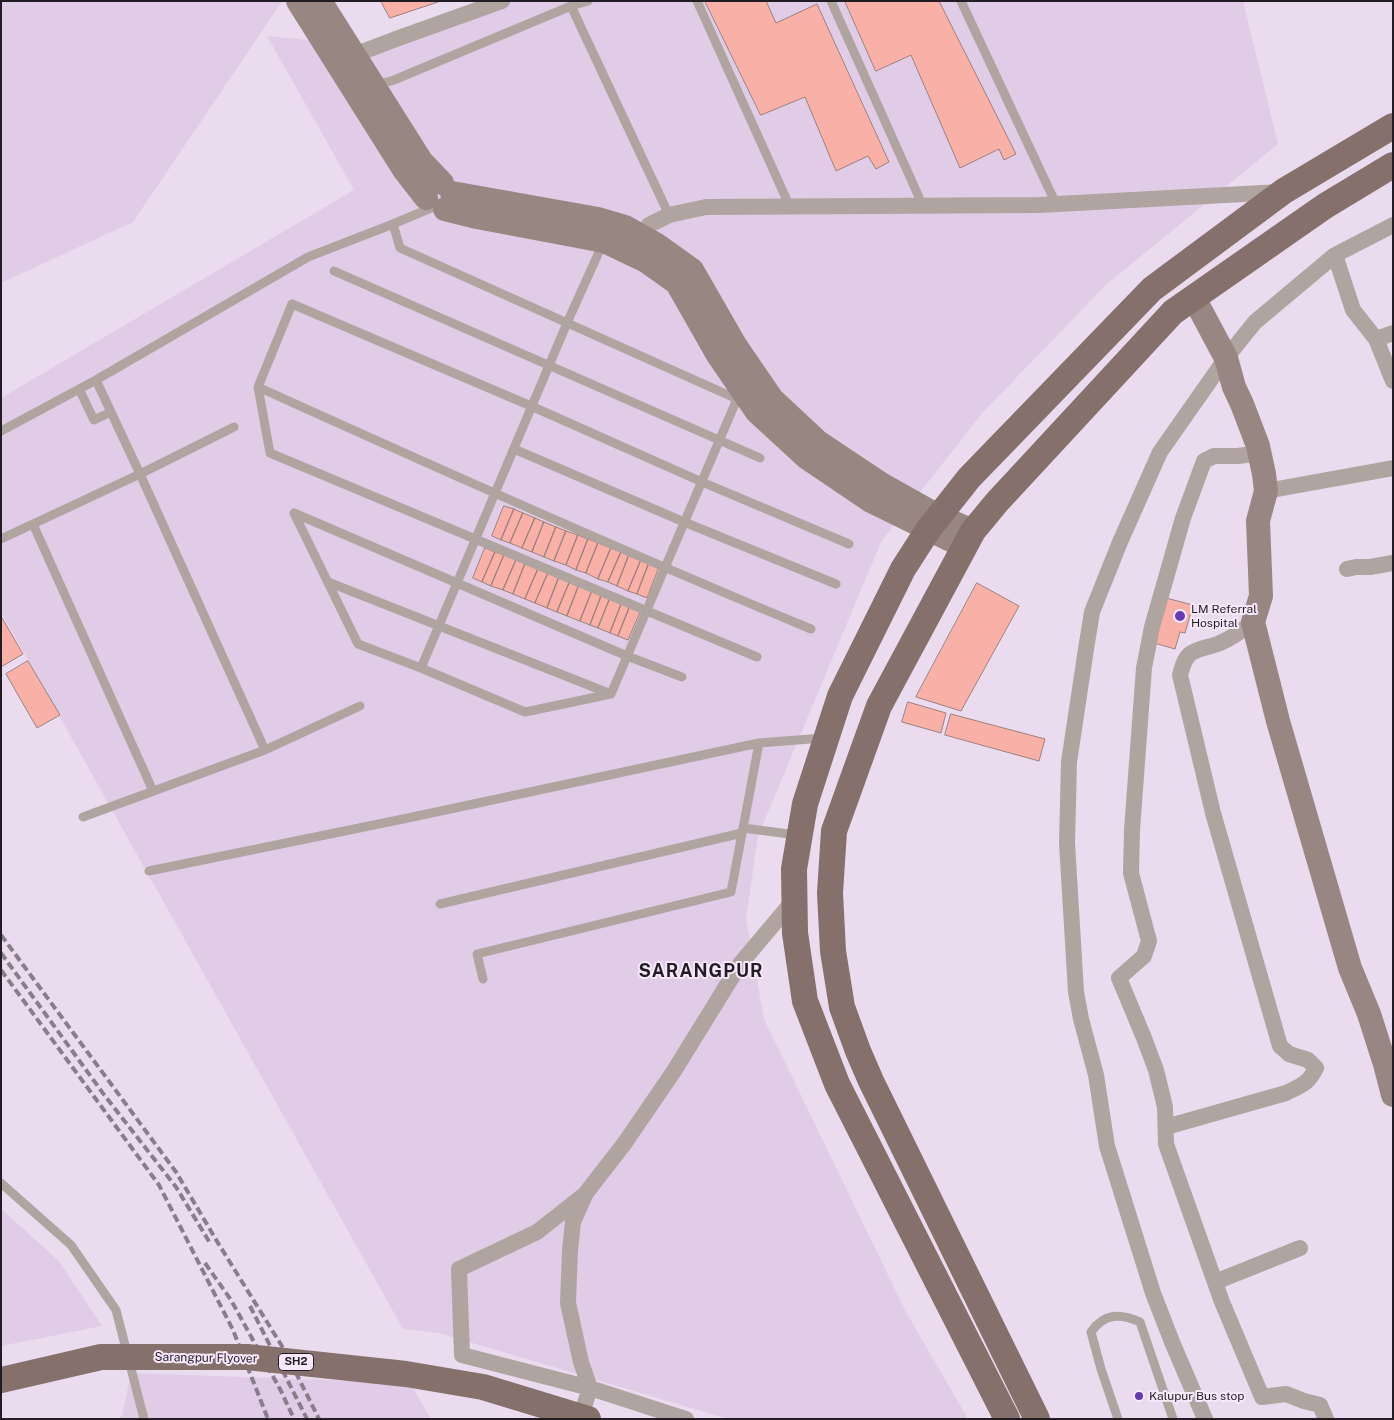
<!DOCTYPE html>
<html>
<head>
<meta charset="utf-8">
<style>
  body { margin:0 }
  #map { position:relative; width:1394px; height:1420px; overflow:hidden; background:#ebdbef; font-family:"Public Sans",sans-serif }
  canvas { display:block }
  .frame { position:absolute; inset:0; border:2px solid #221d24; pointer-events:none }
</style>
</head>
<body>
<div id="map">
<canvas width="1394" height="1420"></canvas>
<div class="frame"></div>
</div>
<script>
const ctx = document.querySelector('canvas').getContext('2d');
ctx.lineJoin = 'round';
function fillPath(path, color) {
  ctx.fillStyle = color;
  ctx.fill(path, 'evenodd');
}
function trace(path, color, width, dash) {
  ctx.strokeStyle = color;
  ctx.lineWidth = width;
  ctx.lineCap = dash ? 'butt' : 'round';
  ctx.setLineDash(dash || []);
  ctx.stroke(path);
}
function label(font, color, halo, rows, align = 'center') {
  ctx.font = font + ' "Public Sans",sans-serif';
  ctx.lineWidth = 4;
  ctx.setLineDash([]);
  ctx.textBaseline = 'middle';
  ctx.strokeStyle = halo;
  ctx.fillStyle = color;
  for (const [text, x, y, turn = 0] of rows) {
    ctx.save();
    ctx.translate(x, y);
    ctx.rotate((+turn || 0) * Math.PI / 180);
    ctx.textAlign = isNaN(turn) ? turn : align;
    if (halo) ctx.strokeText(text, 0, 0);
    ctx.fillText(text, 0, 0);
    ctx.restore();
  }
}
const built = new Path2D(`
  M1 1H280L281 3 133 222 1 283Z
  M483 1H1243L1278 144 1107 284 984 411 881 542 758 836 746 919 764 1019 906 1312 968 1419H728L439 1333 403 1329 1 612V398L354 190 267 36 385 48Z
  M1 1209 58 1260 102 1326 1 1346Z
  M131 1373 410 1383 431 1419H118L122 1416Z`);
const building = new Path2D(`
  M381 1H441L390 18Z
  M705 1H766L776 23 817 4 889 162 876 169 868 156 836 171 805 97 761 115Z
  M845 1H939L1016 154 1004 160 999 149 960 168 911 55 876 71Z
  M504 506 514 509 501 540 492 536Z
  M514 509 523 513 510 543 501 540Z
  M523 513 535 518 522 548 510 543Z
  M535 518 544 522 532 552 522 548Z
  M544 522 556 527 544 557 532 552Z
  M556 527 566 531 554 561 544 557Z
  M566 531 578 535 566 565 554 561Z
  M578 535 588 539 576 570 566 565Z
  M588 539 598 543 586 573 576 570Z
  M598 543 611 548 598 579 586 573Z
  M485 548 495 552 482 582 473 578Z
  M611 548 621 552 608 582 598 579Z
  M495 552 504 555 491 586 482 582Z
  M621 552 629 555 617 586 608 582Z
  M504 555 516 560 503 590 491 586Z
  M629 555 641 560 628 591 617 586Z
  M516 560 525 564 513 594 503 590Z
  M641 560 649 563 637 594 628 591Z
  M649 563 659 567 647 598 637 594Z
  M525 564 538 569 525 599 513 594Z
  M538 569 548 573 535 603 525 599Z
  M548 573 559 577 547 608 535 603Z
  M559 577 570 581 557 612 547 608Z
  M570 581 579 585 567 616 557 612Z
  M977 583 1019 606 961 711 916 697Z
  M579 585 592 591 580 621 567 616Z
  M592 591 602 594 590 625 580 621Z
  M602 594 610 598 598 628 590 625Z
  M610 598 622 602 610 633 598 628Z
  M1166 598 1193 605 1185 633 1180 632 1175 649 1154 643Z
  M622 602 630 606 618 636 610 633Z
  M630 606 641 610 628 640 618 636Z
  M1 616 23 654 1 667Z
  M28 661 60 715 37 728 6 674Z
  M908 702 946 713 941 733 902 722Z
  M951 714 1045 739 1039 761 945 735Z`);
const lane = new Path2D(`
  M697 1 790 207
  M831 1 923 206
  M961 1 1056 204
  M571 6 669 215
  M374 86 394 80 571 6 588 1
  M393 224 400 248 737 399
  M334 271 760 458
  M96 380 140 474 265 750
  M258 387C441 470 625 552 811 629
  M79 389 94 420 111 412
  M1 431 96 380 308 257 393 224 431 208
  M514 449 684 522 836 584
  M294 513 358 644 421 668 525 712 611 694 740 392
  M294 513 627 656 682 677
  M33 524 153 791
  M1 539 140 474 234 427
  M328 582 611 694
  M757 657 270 453 258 387 292 304 531 406 702 482 849 544
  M421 668 567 323 603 243
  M83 817 265 750 360 706
  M743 828 797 835
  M149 871 408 818 759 743 823 738
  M440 904 742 833
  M483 979 477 954 731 892 759 743
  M1 1183 71 1245 116 1310 144 1419
  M1118 1419 1101 1369 1091 1332C1104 1313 1120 1313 1140 1322L1173 1419`);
const street = new Path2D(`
  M354 55 396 39 502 1
  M637 243 649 225 669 215 706 207 1039 205 1281 192
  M1335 255 1353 310 1376 339 1393 381
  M1376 339 1393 333
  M1260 453 1238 456H1214L1204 461 1183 518 1152 627 1144 668 1132 830 1131 873 1149 941 1144 956 1119 978 1144 1038 1156 1070 1165 1107 1166 1144 1222 1302 1262 1397 1286 1394 1304 1401 1320 1405 1326 1419
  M1266 491 1393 468
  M1347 569 1356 567H1370L1393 563
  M1166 1127 1286 1093C1302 1085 1308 1084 1316 1068L1308 1060 1289 1054 1280 1046 1213 813 1180 675C1182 668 1184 659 1190 654 1198 648 1211 647 1220 643 1232 638 1243 630 1253 622
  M584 1195 537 1232 459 1269 462 1355 590 1388 686 1419
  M1215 1282 1300 1248
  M580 1419 590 1388 581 1362 568 1303 570 1250 573 1222 586 1193 624 1144 674 1071 740 964 794 900
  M1205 1419 1172 1342 1153 1293 1107 1146 1096 1075 1081 1019 1076 992 1067 843 1069 762 1086 649 1092 612 1120 542 1160 452 1226 358 1255 322 1335 255 1393 225`);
const secondary = new Path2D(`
  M298 1 405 171 426 198
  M320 1 421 161 442 183
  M452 193 598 219 625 227 657 245 692 270 735 345 772 399 818 442 881 484 938 516 973 531
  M445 209 477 217 604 241 646 261 677 283 718 355 757 412 806 457 871 501 965 547
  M1194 298 1226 358 1234 387 1242 404 1258 446 1264 474 1266 491 1258 521 1261 596 1253 622 1278 721 1350 968 1369 1014 1385 1064 1393 1095`);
const primary = new Path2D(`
  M1007 1419 837 1084 805 1001 795 933 794 869 805 804 840 696 903 569 928 530 969 478 1152 289 1284 191 1393 126
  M1037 1419 871 1081 858 1051 842 1007 833 951 830 893 834 831 879 706 973 531 997 502 1173 312 1325 206 1393 165`);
const rail = new Path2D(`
  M1 935 176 1172 218 1243 285 1351 319 1419
  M1 953 105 1096 176 1187 210 1243
  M1 970 159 1185 233 1330 268 1419
  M205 1263 231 1300 281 1391 294 1419
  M250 1306 307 1419`);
const primaryBridge = new Path2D(`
  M1 1380 101 1357H247L406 1374 483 1387 588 1419`);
const markers = [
  [1180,616,6,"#663ab2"],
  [1139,1396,5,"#663ab2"]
];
const shields = [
  [296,1362,35]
];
const shieldNames = [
  ["SH2",296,1362]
];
const poiNames = [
  ["LM Referral",1191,609],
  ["Hospital",1191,623],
  ["Kalupur Bus stop",1149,1396]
];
const streetNames = [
  ["Sarangpur Flyover",206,1358,1]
];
const districtNames = [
  ["SARANGPUR",701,971]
];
fillPath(built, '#e0cce6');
fillPath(building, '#f9b0a7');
trace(building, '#9b827f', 1);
trace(lane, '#b0a4a1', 9);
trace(street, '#b0a4a1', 16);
trace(secondary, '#978682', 24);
trace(primary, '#85706c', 26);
trace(rail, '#887e8b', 4, [8, 4]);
trace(primaryBridge, '#85706c', 26);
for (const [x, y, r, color] of markers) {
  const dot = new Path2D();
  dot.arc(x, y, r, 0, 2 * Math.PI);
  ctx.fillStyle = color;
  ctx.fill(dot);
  trace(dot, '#f8e8fc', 2);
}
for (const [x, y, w] of shields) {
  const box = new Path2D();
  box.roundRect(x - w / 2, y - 8.5, w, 17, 4);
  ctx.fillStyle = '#f8e8fc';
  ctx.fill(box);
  trace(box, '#221d24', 1);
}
label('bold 11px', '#221d24', null, shieldNames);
label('12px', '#221d24', '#f8e8fc', poiNames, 'left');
label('12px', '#221d24', '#f8e8fc', streetNames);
ctx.letterSpacing = '1px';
label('bold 18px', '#221d24', '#f8e8fc', districtNames);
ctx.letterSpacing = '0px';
</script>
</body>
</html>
